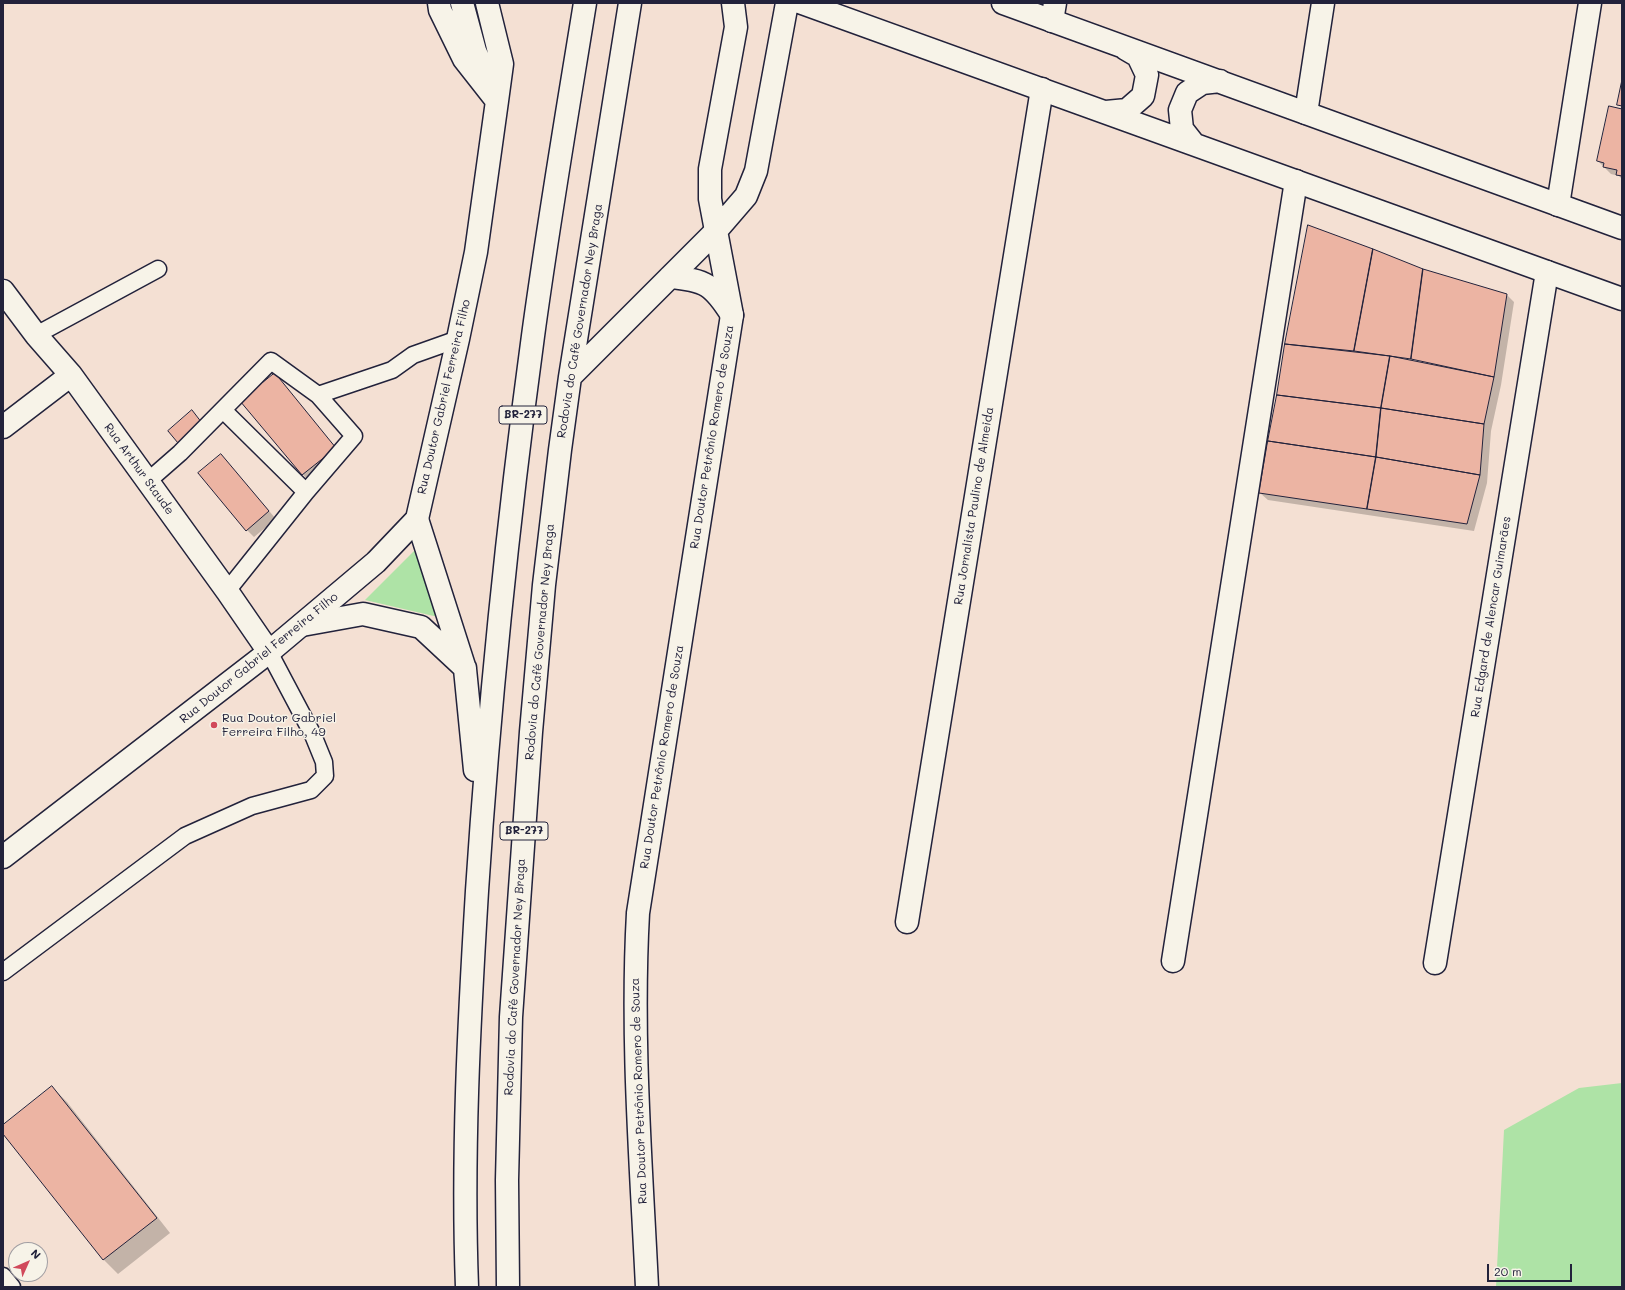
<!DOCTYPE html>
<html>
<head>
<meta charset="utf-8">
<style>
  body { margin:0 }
  #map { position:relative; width:1625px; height:1290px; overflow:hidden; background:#f4e0d3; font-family:Mali,sans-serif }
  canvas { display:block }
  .frame { position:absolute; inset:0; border:4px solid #22223b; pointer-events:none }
  .north { position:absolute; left:8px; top:1242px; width:40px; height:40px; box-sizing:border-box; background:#f7f3e8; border:1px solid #a29fa3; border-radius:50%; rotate:45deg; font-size:11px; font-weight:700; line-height:16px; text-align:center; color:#22223b }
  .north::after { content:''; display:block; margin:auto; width:14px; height:18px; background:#d1495b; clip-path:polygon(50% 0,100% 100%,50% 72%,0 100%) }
  .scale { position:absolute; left:1487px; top:1264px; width:85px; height:18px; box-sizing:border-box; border:2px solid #22223b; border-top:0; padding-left:5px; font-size:12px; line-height:14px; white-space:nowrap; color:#22223b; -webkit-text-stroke:3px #f7f3e8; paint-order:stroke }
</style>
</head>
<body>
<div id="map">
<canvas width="1625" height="1290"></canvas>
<div class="frame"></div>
<div class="north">N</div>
<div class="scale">20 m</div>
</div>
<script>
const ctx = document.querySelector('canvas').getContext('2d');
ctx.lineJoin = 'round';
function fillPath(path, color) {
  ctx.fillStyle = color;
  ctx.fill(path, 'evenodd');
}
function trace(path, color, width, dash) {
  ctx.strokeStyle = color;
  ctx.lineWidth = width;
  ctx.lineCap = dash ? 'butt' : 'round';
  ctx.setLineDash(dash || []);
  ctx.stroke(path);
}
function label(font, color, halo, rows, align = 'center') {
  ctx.font = font + ' Mali,sans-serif';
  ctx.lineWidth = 3;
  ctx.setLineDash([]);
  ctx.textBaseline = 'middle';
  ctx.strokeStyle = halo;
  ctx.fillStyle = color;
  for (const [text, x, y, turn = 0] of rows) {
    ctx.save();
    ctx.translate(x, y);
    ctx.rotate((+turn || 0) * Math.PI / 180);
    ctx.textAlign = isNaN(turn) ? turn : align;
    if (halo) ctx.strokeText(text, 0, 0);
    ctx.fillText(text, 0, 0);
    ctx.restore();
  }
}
const green = new Path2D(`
  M416 549 438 617 365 600Z
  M1622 1083V1287H1496L1504 1130 1579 1088Z`);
const shadow = new Path2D(`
  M1622 110V179L1619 176 1611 174 1598 161Z
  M1309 227 1423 270 1507 295 1514 302 1501 385 1491 431 1487 483 1474 531 1268 500 1260 493ZM1399 356 1435 363 1434 366 1398 358Z
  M242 401 339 451 306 478Z
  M221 455 276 519 254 537 247 530Z
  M52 1087 67 1102 170 1233 118 1274 104 1260 3 1132V1127Z`);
const building = new Path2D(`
  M1622 80V106L1617 105Z
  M1609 106 1622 109V176L1616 175 1617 170 1603 167 1604 163 1597 161Z
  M1308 225 1373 249 1354 351 1285 344Z
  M1373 249 1423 269 1411 359 1354 351Z
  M1423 269 1507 294 1494 377 1411 359Z
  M1285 344 1390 356 1381 408 1277 395Z
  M1390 356 1494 377 1484 424 1381 408Z
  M275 373 336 448 302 475 240 401Z
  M1277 395 1381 408 1376 457 1268 441Z
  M1381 408 1484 424 1480 475 1376 457Z
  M192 410 202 423 178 443 168 431Z
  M1268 441 1376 457 1367 509 1259 493Z
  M221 454 269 511 246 531 198 473Z
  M1376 457 1480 475 1467 524 1367 509Z
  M52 1086 157 1218 103 1260 3 1134V1125Z`);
const lane = new Path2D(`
  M36 335 158 269
  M318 395 392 370 413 355 458 339
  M223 410 306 492
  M148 481 180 453 271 361 318 395 354 436 306 492 227 591
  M3 972 185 836 252 806 311 790 325 776 324 762 313 735 269 652
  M3 1276 12 1287`);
const street = new Path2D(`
  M1052 21 1055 3
  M1306 113 1323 3
  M1558 205 1590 3
  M3 291 36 335 71 375 227 591 269 652
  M3 427 71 375
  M907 922 1042 89
  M1173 961 1296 181
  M1435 963 1547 272`);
const secondary = new Path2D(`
  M439 3 440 10 464 59 497 101
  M462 3 475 51 483 69
  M802 3 1622 299
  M1003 3 1622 228
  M1106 112 1127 110 1143 96 1147 75 1138 56 1126 49
  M1193 143 1182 129 1180 110 1187 93 1202 83 1220 81
  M715 232 746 196 756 171 787 3
  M3 857 269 652 376 562 417 519 458 339 476 252 497 101 502 64 487 3
  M647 1287C641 1162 631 1038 638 913L732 315 710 199V169L736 27 733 3`);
const highway = new Path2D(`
  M670 277C706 280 713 285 732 315
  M570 377 715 232
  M417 519 465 669 475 770
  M302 625 363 614 421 627 465 668
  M467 1287C462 1155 469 1023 477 891 489 706 508 521 533 336 548 225 567 114 585 3
  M508 1287 507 1180 511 1017 531 732 544 585 560 450 570 377 630 3`);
const markers = [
  [214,725,4,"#d1495b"]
];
const shields = [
  [523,415,48],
  [524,831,48]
];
const shieldNames = [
  ["BR-277",523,415],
  ["BR-277",524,831]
];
const streetNames = [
  ["Rodovia do Café Governador Ney Braga",580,321,-81],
  ["Rua Doutor Gabriel Ferreira Filho",444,397,-77],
  ["Rua Doutor Petrônio Romero de Souza",712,437,-81],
  ["Rua Arthur Staude",139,469,54],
  ["Rua Jornalista Paulino de Almeida",974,506,-81],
  ["Rua Edgard de Alencar Guimarães",1491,617,-81],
  ["Rodovia do Café Governador Ney Braga",540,642,-85],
  ["Rua Doutor Gabriel Ferreira Filho",259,658,-39],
  ["Rua Doutor Petrônio Romero de Souza",662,757,-81],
  ["Rodovia do Café Governador Ney Braga",515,977,-87],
  ["Rua Doutor Petrônio Romero de Souza",639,1091,-92]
];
const poiNames = [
  ["Rua Doutor Gabriel",222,718],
  ["Ferreira Filho, 49",222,732]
];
fillPath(green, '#aee3a6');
fillPath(shadow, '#0003');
fillPath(building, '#ecb4a3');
trace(building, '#22223b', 1);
trace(lane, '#22223b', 19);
trace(street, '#22223b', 25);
trace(secondary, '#22223b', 25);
trace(highway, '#22223b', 25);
trace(lane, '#f7f3e8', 16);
trace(street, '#f7f3e8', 22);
trace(secondary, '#f7f3e8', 22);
trace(highway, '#f7f3e8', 22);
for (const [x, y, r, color] of markers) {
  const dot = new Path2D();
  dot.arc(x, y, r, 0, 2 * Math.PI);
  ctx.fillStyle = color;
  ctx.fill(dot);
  trace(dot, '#f7f3e8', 1.5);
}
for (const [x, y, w] of shields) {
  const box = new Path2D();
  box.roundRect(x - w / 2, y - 9, w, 18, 3);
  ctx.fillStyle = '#f7f3e8';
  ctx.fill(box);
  trace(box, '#22223b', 1);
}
label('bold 11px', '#22223b', null, shieldNames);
label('12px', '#22223b', '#f7f3e8', streetNames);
label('12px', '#22223b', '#f7f3e8', poiNames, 'left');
</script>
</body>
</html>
